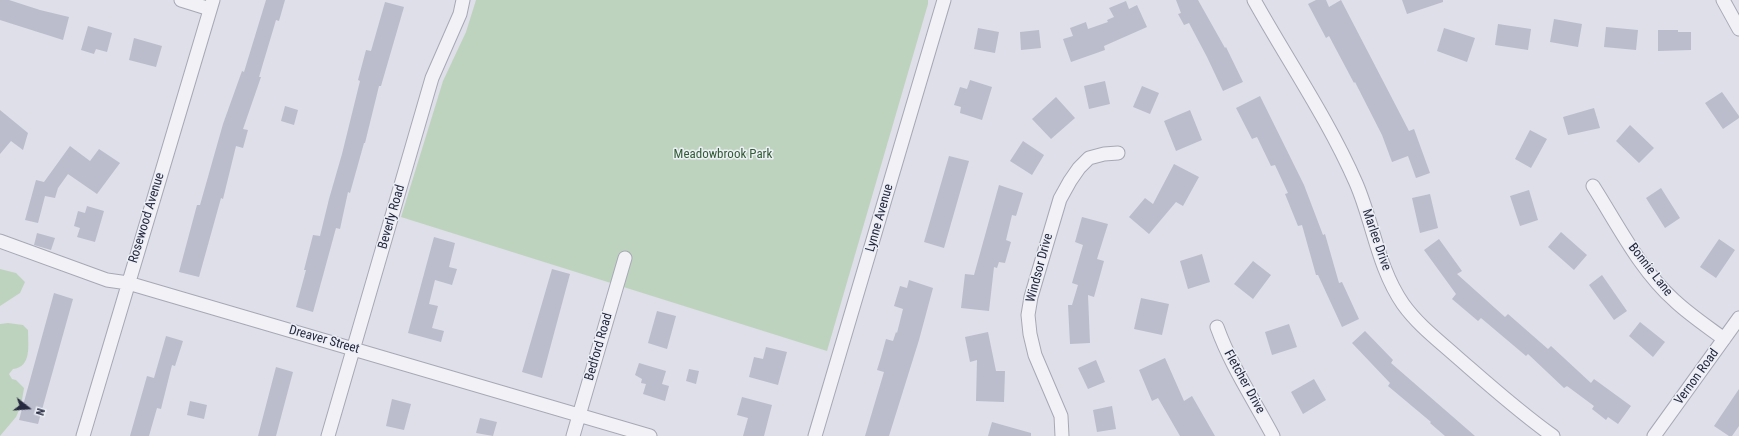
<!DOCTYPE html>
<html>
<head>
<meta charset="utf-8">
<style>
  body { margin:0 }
  #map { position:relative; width:1739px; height:436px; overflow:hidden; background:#dedfe8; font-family:"Roboto Condensed",sans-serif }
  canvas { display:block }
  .north { position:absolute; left:8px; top:388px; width:40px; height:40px; -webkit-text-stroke:3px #edeff6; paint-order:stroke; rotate:107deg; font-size:11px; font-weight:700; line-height:16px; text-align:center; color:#262940 }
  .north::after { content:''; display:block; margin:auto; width:14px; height:18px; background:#262940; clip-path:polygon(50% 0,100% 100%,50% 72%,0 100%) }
</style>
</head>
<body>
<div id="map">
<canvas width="1739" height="436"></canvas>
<div class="north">N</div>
</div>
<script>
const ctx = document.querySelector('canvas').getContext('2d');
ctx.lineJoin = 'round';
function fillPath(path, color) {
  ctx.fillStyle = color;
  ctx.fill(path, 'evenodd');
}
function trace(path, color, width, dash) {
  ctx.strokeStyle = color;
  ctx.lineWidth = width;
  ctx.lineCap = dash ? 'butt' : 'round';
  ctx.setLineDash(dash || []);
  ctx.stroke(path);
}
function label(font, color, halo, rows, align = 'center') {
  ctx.font = font + ' "Roboto Condensed",sans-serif';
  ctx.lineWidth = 3;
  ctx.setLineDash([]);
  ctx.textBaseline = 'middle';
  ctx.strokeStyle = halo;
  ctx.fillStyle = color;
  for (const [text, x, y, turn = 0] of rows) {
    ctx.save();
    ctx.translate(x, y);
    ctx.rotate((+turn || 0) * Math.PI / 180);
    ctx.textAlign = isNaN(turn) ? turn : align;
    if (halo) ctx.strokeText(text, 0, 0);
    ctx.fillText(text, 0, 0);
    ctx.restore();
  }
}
const green = new Path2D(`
  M476 0H928V4L827 351 401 217 443 81 466 32Z
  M0 269 16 273 25 282 20 293 0 306Z
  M8 323 23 325 28 330C28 345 32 367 13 369L9 374 12 379 16 380 24 388 21 406 16 417 0 436V324Z`);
const building = new Path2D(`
  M0 0H9L40 10 69 17 63 40 0 20Z
  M266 0H285L279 21 276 20 259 77H261L243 129 248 130 243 148 236 146 223 199 221 198 199 277 179 272 197 205H200L223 124 242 71 244 72Z
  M1176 0H1198L1225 48 1226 47 1243 82 1223 91 1207 57 1189 23 1184 25 1178 14 1181 13Z
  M1316 0H1326L1329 7 1341 0 1409 131 1414 129 1430 173 1416 178 1408 156 1392 162 1382 135 1355 82 1354 83 1329 36 1326 38 1308 4Z
  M1402 0H1443V2L1407 14Z
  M1126 1 1129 9 1137 5 1147 27 1104 46 1105 50 1071 62 1063 39 1073 36 1070 28 1086 22 1088 29 1108 22 1107 20 1114 17 1109 8Z
  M385 2 404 7 381 86H379L365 143H364L350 193 348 192 340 229 336 228 313 312 296 307 306 270H304L313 235 320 236 329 199 342 154 360 81 358 80 366 50 371 51Z
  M1554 19 1582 24 1578 47 1550 42Z
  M1498 24 1531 29 1528 50 1495 45Z
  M88 26 112 33 107 52 96 49 94 54 81 50Z
  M1606 27 1638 30 1636 50 1604 47Z
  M978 28 999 32 995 53 974 49Z
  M1444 28 1475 38 1467 62 1437 51Z
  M1039 30 1041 48 1021 50 1020 32Z
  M1658 30H1678V32H1691V50L1658 51Z
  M134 38 162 46 156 67 129 60Z
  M970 80 992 87 982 120 960 113 961 107 954 105 960 87 967 89Z
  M1105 81 1110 104 1089 109 1084 86Z
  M1142 86 1159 93 1150 114 1133 107Z
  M1722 92 1739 116V118L1723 129 1705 103Z
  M1260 96 1304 185 1323 235 1325 234 1339 283 1342 282 1359 319 1342 327 1318 275H1316L1302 225 1298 226 1285 194 1288 193 1275 165 1271 166 1257 137 1252 139 1236 108Z
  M1056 97 1075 118 1051 139 1032 119Z
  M285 106 298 110 294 125 281 121Z
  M1594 108 1600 128 1568 135 1563 117Z
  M0 110 28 133 23 150 11 141 0 154Z
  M1190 110 1202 140 1176 151 1164 121Z
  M1630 125 1654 148 1639 163 1616 141Z
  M1530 130 1547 139 1531 168 1515 159Z
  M1023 141 1044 155 1032 175 1010 161Z
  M70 146 90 161 99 149 120 163 97 194 68 174 58 188 55 198 45 196 38 223 25 220 36 180 44 182Z
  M949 156 969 161 944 248 924 242Z
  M1174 164 1199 177 1183 206 1176 202 1149 234 1129 217 1145 198 1153 204Z
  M999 185 1023 193 1016 216 1012 215 1006 240 1011 242 1005 263 999 262 997 268 994 267 989 311 961 308 965 274 974 275Z
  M1661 188 1680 218 1665 228 1646 198Z
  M1529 190 1538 220 1520 226 1510 196Z
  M1430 194 1438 228 1420 233 1412 198Z
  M87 206 104 211 95 242 77 237 80 228 74 226 78 211 85 213Z
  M1082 217 1108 224 1097 259 1104 261 1094 297 1088 295 1090 343 1070 344 1068 305H1072L1078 285 1072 283 1083 245 1075 242Z
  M1561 232 1587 255 1574 270 1548 247Z
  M37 233 55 238 51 250 34 245Z
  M434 237 455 243 449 267 457 269 452 285 435 280 429 304 438 306 432 328 444 331 441 342 408 333Z
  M1439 239 1462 271 1457 274 1505 317 1508 314 1548 349 1551 346 1591 383 1594 379 1631 406 1618 424 1608 417 1606 420 1592 409 1594 406 1567 386 1564 388 1528 354 1526 356 1481 318 1478 321 1452 299 1456 294 1424 250Z
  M1719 239 1735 250 1716 278 1700 267Z
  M1202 254 1210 282 1188 289 1180 261Z
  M1253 261 1271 275 1253 299 1234 284Z
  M552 269 570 274 542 378 522 372Z
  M1602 275 1627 311 1614 320 1589 285Z
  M909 280 933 288 919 340 889 436H865L884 372 877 370 881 357 886 339 893 341 896 332 897 333 903 309 894 306 900 286 907 288Z
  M54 293 73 299 38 424 19 420Z
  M1141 298 1169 304 1162 335 1134 329Z
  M657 311 676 316 667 349 648 343Z
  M1640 322 1665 342 1653 357 1629 336Z
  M1289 324 1297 347 1272 355 1265 332Z
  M1365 331 1393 360 1391 363 1475 436H1445L1430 423 1431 422 1388 386 1390 383 1352 343Z
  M988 332 996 371H1005L1004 402 976 401 977 360 970 362 965 337Z
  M166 336 183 341 175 366 172 365 161 409 157 408 149 436H130L147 376 154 378Z
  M766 347 787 352 778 385 749 377 754 357 763 359Z
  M1165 358 1184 401 1192 396 1215 436H1180L1158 398 1152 401 1139 370Z
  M1096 360 1105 382 1088 389 1078 368Z
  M639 363 666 371 662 384 669 386 665 401 643 394 646 384 641 383 642 379 635 375Z
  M276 367 293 372 281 417 276 436H258Z
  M689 369 699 371 696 384 686 381Z
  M1314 379 1326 400 1303 414 1291 392Z
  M1739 389V426L1732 436H1729L1714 426Z
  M742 397 772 405 764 436H743L748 418 737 415Z
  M392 399 411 404 404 430 386 426Z
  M190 401 207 405 204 419 187 415Z
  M1112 406 1116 429 1097 432 1093 410Z
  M480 418 497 422 493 436 476 433Z
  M992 422 1031 433V436H988Z`);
const street = new Path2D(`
  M181 0 210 9
  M1254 0C1288 61 1328 119 1356 183 1373 222 1378 268 1403 304 1418 325 1438 340 1457 357 1488 384 1519 412 1553 436
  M1723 0 1739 29
  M1593 186C1618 225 1640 270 1675 301 1690 315 1708 327 1724 339
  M0 241 107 280 128 283 650 436
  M1217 327C1231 366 1254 400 1273 436
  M83 436 213 0
  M328 436 432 78 460 14 463 0
  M573 436 625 258
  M815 436 944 0
  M1062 436 1061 416 1035 355 1030 334 1028 315 1031 297 1060 199 1070 181 1079 168 1089 158 1104 154 1118 153
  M1654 436 1739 318`);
const parkNames = [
  ["Meadowbrook Park",723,155]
];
const streetNames = [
  ["Beverly Road",392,217,-74],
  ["Rosewood Avenue",147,218,-73],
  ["Lynne Avenue",880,218,-74],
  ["Marlee Drive",1376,240,71],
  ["Windsor Drive",1040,268,-75],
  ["Bonnie Lane",1650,270,52],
  ["Dreaver Street",324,340,16],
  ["Bedford Road",599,347,-74],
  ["Vernon Road",1697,377,-54],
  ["Fletcher Drive",1244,382,61]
];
fillPath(green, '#bed3be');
fillPath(building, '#bbbdcc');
trace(street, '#a7a8b6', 15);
trace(street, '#f1f1f6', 13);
label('13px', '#325d35', '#edeff6', parkNames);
label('13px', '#262940', '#edeff6', streetNames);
</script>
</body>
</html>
